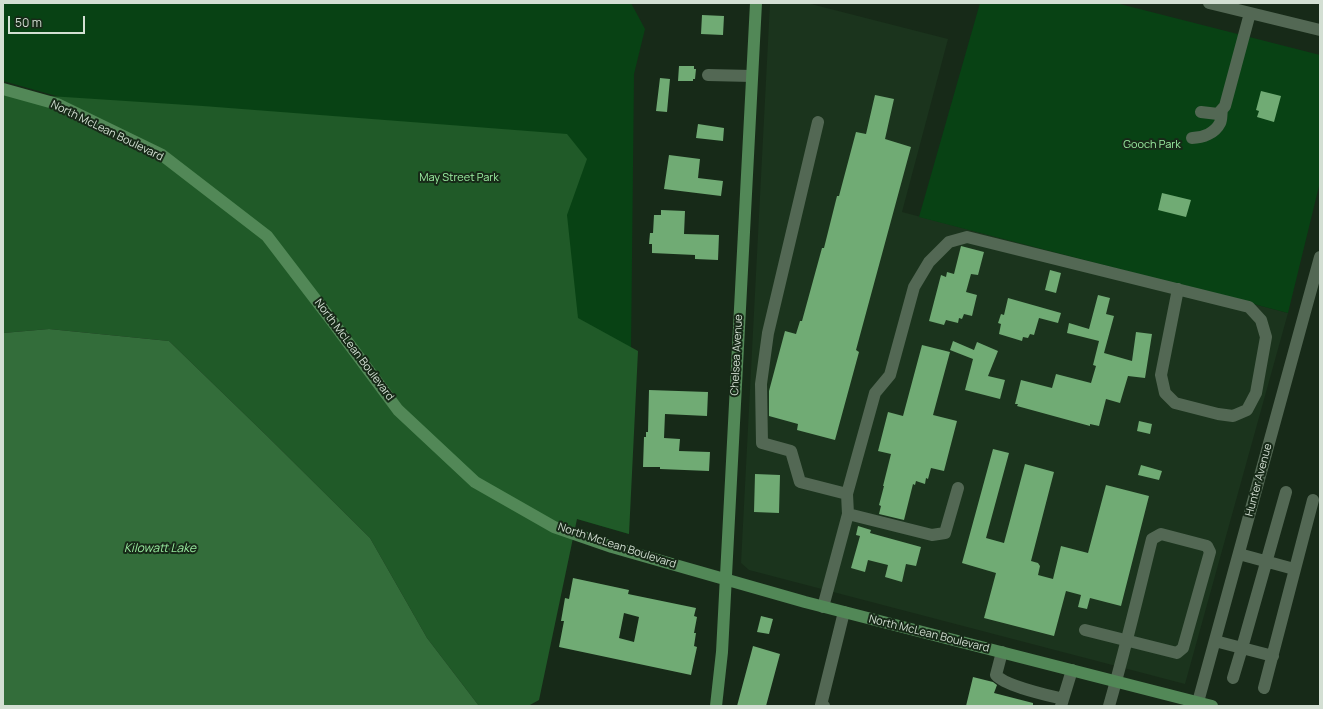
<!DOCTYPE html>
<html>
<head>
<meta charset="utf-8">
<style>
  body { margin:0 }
  #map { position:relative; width:1323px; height:709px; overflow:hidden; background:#172a18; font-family:Manrope,sans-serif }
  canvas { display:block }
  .frame { position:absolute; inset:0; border:4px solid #d3dfd3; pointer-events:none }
  .scale { position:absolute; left:8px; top:16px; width:77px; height:18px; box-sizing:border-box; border:2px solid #d3dfd3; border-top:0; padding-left:5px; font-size:12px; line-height:14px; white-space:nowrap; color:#d3dfd3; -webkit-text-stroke:3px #172a18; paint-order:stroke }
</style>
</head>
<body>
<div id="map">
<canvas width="1323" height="709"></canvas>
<div class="frame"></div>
<div class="scale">50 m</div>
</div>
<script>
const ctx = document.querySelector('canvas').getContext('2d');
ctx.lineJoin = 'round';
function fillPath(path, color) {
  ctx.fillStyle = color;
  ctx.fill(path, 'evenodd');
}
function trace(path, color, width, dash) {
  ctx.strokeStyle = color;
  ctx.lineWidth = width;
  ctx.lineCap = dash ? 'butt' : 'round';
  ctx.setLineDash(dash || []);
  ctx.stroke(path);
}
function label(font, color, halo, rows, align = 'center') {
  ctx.font = font + ' Manrope,sans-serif';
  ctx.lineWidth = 4;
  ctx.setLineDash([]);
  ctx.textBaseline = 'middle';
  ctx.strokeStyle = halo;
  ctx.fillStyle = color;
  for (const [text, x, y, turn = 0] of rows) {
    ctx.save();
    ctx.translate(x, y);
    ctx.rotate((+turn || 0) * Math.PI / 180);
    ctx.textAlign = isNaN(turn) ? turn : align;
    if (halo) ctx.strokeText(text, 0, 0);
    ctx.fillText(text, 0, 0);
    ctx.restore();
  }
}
const built = new Path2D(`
  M770 3H807L948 39 902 212 1288 313 1185 684 749 570 741 563Z`);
const green = new Path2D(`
  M3 3H631L645 29 634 74 629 534 577 519 113 112 3 81Z
  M980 3H1116L1320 55V182L1288 313 919 217Z`);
const forest = new Path2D(`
  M3 93 203 106 567 134 587 159 567 215 578 318 638 351 629 534 577 519 539 700 528 706H479L427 638 370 538 266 435 169 341 49 329 3 333Z`);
const water = new Path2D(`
  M49 329 169 341 266 435 370 538 427 638 479 706H3V333Z`);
const building = new Path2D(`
  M702 15 724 16 723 35 701 34Z
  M679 66H694V69H696L695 79H693V81H678Z
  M660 78 670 79 667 112 656 111Z
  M1261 91 1281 96 1274 122 1257 117 1259 111 1256 110Z
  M875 95 894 99 885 139 911 147 856 350 859 352 835 440 797 430 798 424 769 416V391L785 331 796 334 800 321H802L822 248H824L837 196H839L856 132 866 134Z
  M698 124 724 128 723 141 696 138Z
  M669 155 700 159 698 178 723 181 721 196 664 189Z
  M1162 193 1191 200 1186 217 1158 210Z
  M661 210 685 211 684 234 719 235 718 260 695 259V255L652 253V244H649L650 233H653L654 215H661Z
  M961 246 984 252 978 275 971 274 966 292 977 295 972 316 964 314 962 319 959 318 958 323 946 320 944 325 929 321 941 275 946 277 947 272 954 274Z
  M1050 270 1061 273 1056 293 1045 290Z
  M1098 295 1110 298 1106 314 1114 316 1104 353 1132 361 1136 332 1152 334 1145 378 1128 376 1120 403 1106 399 1099 426 1090 424V426L1017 406 1018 404H1015L1021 380 1052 388 1056 374 1091 383 1096 366 1093 365 1099 341 1067 333 1069 323 1089 329Z
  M1008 298 1061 313 1058 323 1039 318 1034 335 1030 334 1028 338 1023 337 1022 341 999 334 1001 324 998 323 1001 314 1004 315Z
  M953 341 974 350 977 342 998 351 988 376 1005 380 1000 399 965 390 973 359 950 350Z
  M922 345 950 352 933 415 957 421 944 471 931 468 928 479 926 478 925 484 916 481 915 485 913 484 904 520 879 514 881 506 879 505 884 486H883L891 454 878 451 888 412 903 416Z
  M649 390 708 392 707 416 665 414 664 438 680 439 679 451 710 452 709 471 660 469V467H643L644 437H646V432H648Z
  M1139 421 1152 424 1150 434 1137 431Z
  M993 449 1009 453 986 538 1004 543 1025 464 1054 472 1031 561 1038 563 1040 566 1038 575 1053 579 1061 546 1088 553 1106 485 1149 496 1121 606 1090 598 1087 609 1078 607 1081 595 1066 591 1054 636 984 618 996 573 962 563Z
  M1141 465 1162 471 1159 480 1138 475Z
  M755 474 780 475 779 513 754 512Z
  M858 526 871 530 870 533 921 547 916 566 906 564 902 582 885 577 888 565 868 560 865 572 851 568 860 536 856 535Z
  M573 578 629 590 628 594 696 608 694 616 697 617 694 633H696L694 646 697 647 691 675 559 647 564 621H561L565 598 569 599ZM624 613 639 617 634 642 619 638Z
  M761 616 773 619 769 634 757 632Z
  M753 646 780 654 766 706H737Z
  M973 677 993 682 997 685 994 693 1033 703V706H966Z`);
const minor = new Path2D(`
  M1209 3 1320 30
  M708 75 752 76
  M1201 112 1218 114 1225 106 1250 13
  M818 122 768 333 761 384 762 443 791 451 800 482 847 494
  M1192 138C1203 138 1215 133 1220 123 1222 119 1221 114 1222 110
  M848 514 932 535 945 533 958 488
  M1239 554 1294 569
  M823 607 848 514 847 494 875 393 890 375 914 287 929 262 949 242 967 237 1249 307 1261 320 1266 337 1256 393 1247 410 1233 416 1218 414 1175 403 1165 393 1161 375 1178 289
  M1085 630 1177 653 1183 648 1210 552 1207 546 1161 534 1152 539C1138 595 1125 651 1109 706
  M1215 641 1242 648 1286 492
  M1002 652 996 675C1005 686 1047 695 1063 699
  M1233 678 1242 648 1273 656
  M1264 688 1313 500
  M1198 702 1320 257
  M824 706 821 705 844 612
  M1061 706 1072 670`);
const major = new Path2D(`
  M3 89 57 104 162 155 267 236 332 321 398 410 475 482 554 527 612 547 805 602 1212 706
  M716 706 722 652 756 3`);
const streetNames = [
  ["North McLean Boulevard",107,131,26],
  ["North McLean Boulevard",354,350,53],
  ["Chelsea Avenue",737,355,-87],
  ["Hunter Avenue",1259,480,-75],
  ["North McLean Boulevard",617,546,18],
  ["North McLean Boulevard",929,634,14]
];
const parkNames = [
  ["Gooch Park",1152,145],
  ["May Street Park",459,178]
];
const waterNames = [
  ["Kilowatt Lake",160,549]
];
fillPath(built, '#1b341d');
fillPath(green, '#084214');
fillPath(forest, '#205a28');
fillPath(water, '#336d3a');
fillPath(building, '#70ab74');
trace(minor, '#536854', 12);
trace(major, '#528857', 12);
label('11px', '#d3dfd3', '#172a18', streetNames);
label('11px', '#9beca1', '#172a18', parkNames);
label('italic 12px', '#99ea9f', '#172a18', waterNames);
</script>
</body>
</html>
